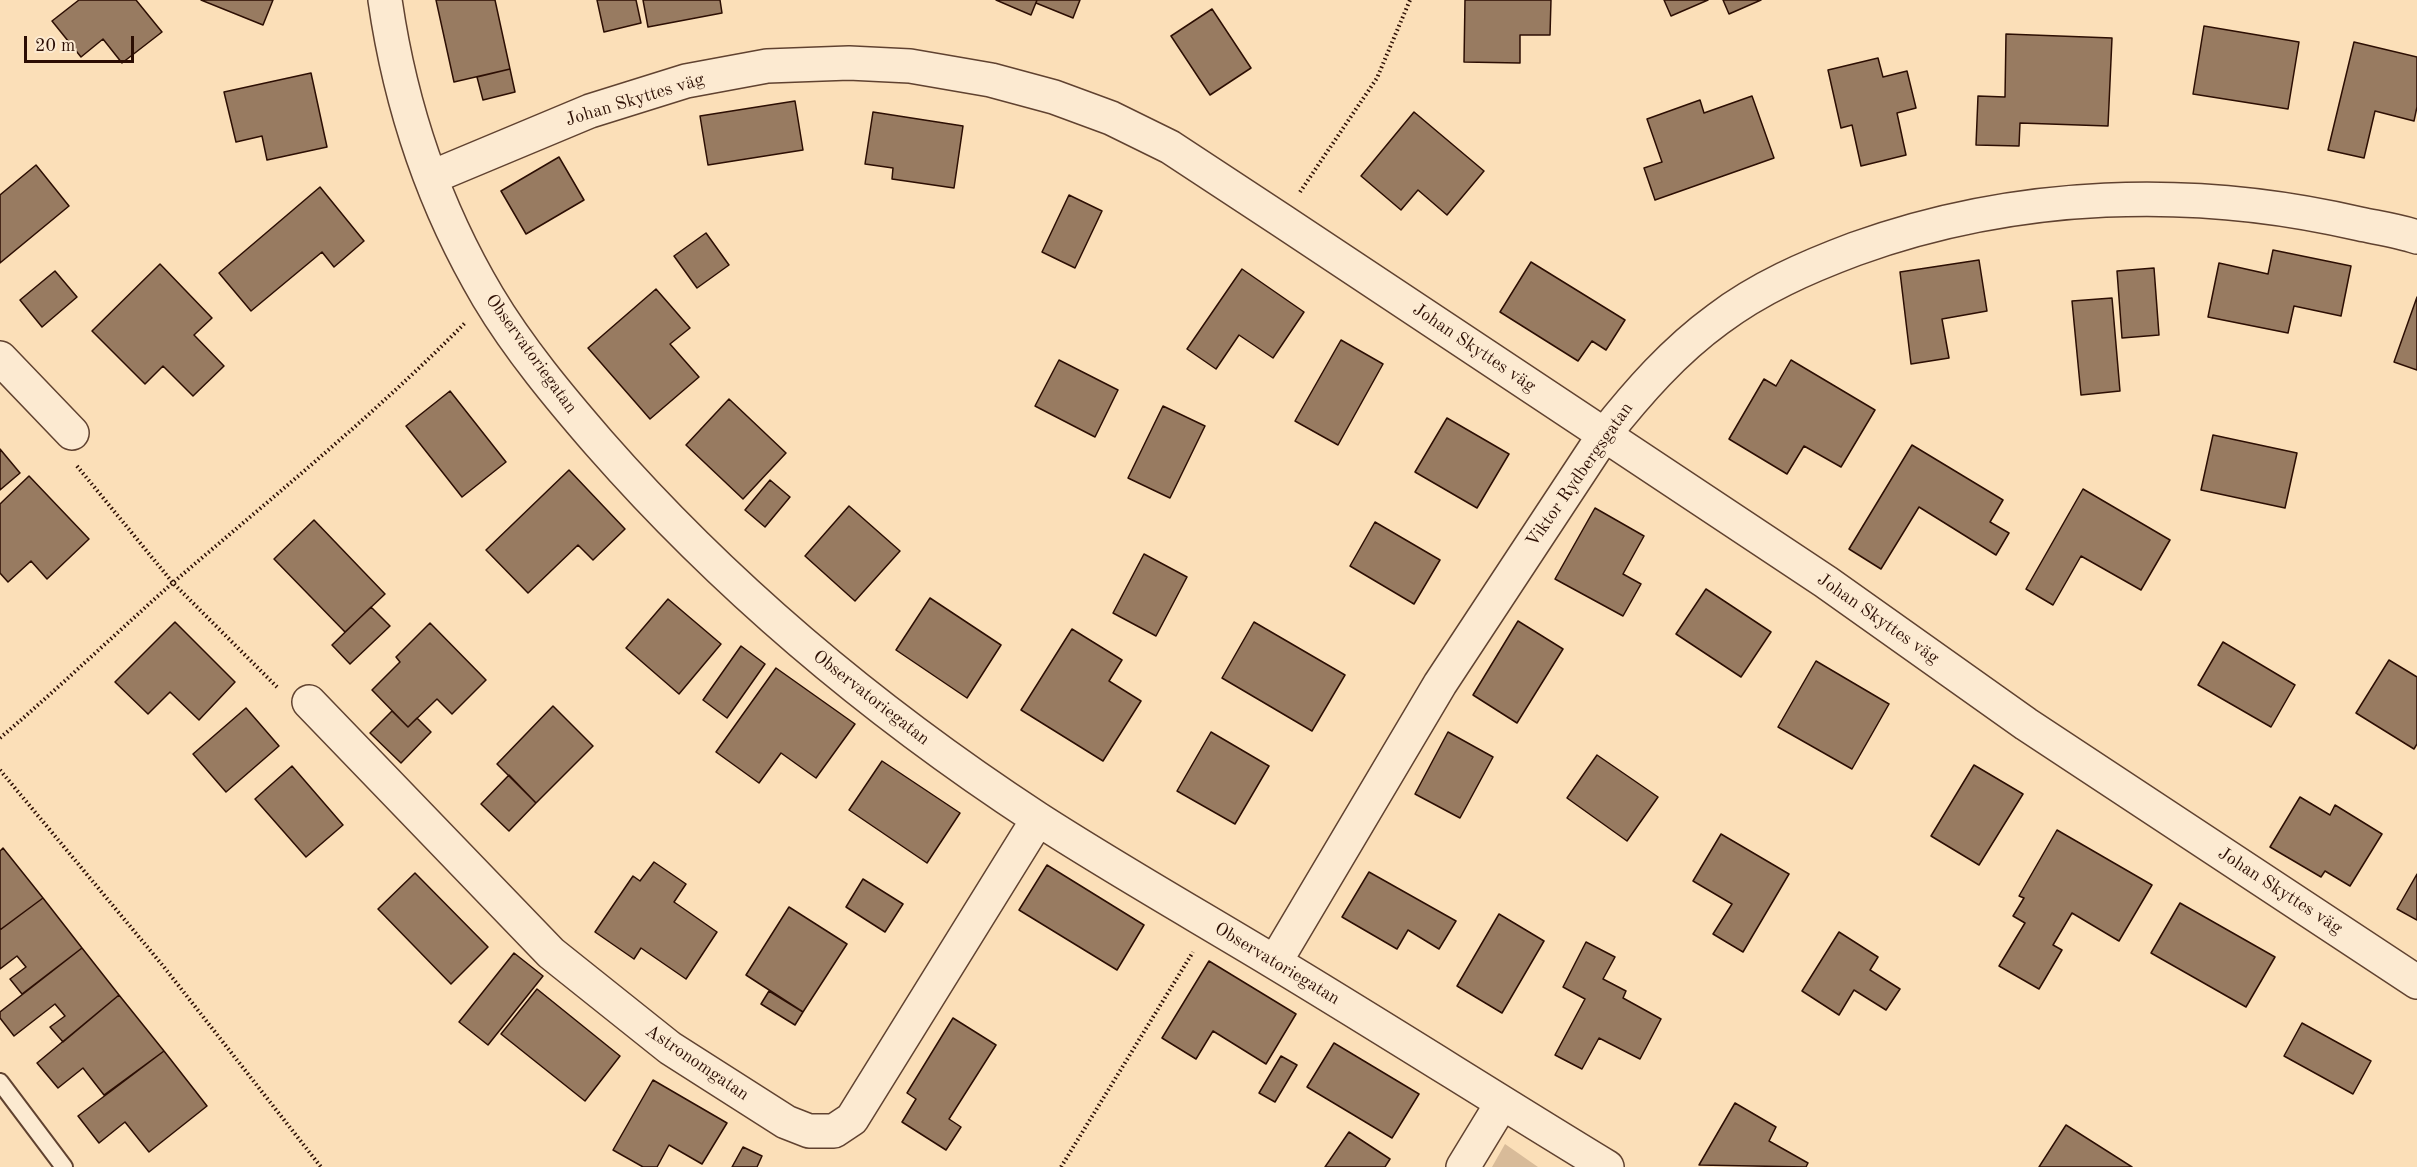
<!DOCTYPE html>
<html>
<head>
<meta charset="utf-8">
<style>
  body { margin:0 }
  #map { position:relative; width:2417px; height:1167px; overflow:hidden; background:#fbdfb8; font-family:"Old Standard TT",serif }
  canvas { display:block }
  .scale { position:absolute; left:24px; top:36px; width:110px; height:27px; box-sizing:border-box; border:3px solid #2c0e03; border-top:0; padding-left:8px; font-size:18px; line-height:21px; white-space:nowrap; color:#2c0e03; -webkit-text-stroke:4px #fcead1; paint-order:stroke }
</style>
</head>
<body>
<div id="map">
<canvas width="2417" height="1167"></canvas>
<div class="scale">20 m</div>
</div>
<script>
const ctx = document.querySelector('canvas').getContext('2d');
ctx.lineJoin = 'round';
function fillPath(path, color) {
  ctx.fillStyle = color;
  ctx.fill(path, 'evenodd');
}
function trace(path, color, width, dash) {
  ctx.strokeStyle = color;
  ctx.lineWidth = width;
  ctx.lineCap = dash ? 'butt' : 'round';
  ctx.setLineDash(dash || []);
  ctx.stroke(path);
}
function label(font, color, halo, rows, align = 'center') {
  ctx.font = font + ' "Old Standard TT",serif';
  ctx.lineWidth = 5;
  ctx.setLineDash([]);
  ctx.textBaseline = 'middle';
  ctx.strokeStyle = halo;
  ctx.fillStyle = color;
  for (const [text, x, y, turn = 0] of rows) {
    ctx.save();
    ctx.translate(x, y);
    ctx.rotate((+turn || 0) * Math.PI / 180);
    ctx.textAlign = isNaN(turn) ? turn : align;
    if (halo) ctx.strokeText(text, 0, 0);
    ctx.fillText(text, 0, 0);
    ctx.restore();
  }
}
const green = new Path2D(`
  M1505 1144 1538 1167H1492Z`);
const building = new Path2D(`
  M79 0H136L162 32 122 63 103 39 81 57 52 21Z
  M201 0H273L263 25Z
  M436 0H495L510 69 454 82Z
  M597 0H636L641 23 604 32Z
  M643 0H720L722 13 648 27Z
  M996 0H1037L1031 15Z
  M1037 0H1080L1073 18 1036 3Z
  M1465 0H1551L1550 35H1520V63L1464 62Z
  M1664 0H1708L1671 16Z
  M1723 0H1761L1729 14Z
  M1212 9 1251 68 1210 95 1171 36Z
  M2204 26 2299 42 2288 109 2193 94Z
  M2006 34 2112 38 2108 126 2020 123 2019 146 1976 145 1978 96 2005 97Z
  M2354 42 2417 57V107L2414 121 2375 111 2364 158 2328 150Z
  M1878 58 1883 77 1907 71 1916 108 1897 113 1906 155 1861 166 1852 125 1841 128 1828 70Z
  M510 69 515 92 483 100 477 77Z
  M311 73 327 147 267 160 262 136 236 142 224 92Z
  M1752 96 1774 158 1655 200 1644 168 1662 162 1647 119 1700 100 1704 113Z
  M795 101 803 150 708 165 700 116Z
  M873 112 963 126 954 188 892 179 893 168 865 164Z
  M1414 112 1484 171 1447 215 1418 190 1401 210 1361 176Z
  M559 157 584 200 526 234 501 191Z
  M36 165 69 206 0 263V195Z
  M320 187 364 241 334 267 322 252 251 311 219 273Z
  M1069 195 1102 211 1075 268 1042 252Z
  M706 233 729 265 697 288 674 256Z
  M2273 250 2351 266 2341 316 2294 306 2288 333 2208 317 2219 263 2268 274Z
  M1979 260 1987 311 1942 319 1949 358 1911 364 1900 272Z
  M1531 262 1625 320 1606 350 1592 341 1578 361 1500 312Z
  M160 264 212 318 194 335 224 366 193 396 163 366 145 384 92 331Z
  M2154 268 2159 335 2122 338 2117 271Z
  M1242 269 1304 312 1273 358 1239 335 1216 369 1187 349Z
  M55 271 77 297 42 327 20 300Z
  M656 289 690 328 670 344 699 377 650 419 588 348Z
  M2417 297V370L2394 362Z
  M2112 298 2120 391 2081 395 2072 301Z
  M1341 340 1383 364 1338 445 1295 421Z
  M1059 360 1118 390 1095 437 1035 406Z
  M1791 360 1875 410 1841 467 1804 446 1787 474 1729 439 1764 379 1776 386Z
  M450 391 506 462 462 497 406 426Z
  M729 399 786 453 743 499 686 445Z
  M1163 406 1205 426 1170 498 1128 478Z
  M1447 418 1509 454 1477 508 1415 472Z
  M2213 435 2297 453 2285 508 2201 490Z
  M1912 445 2003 500 1990 522 2009 533 1996 555 1919 507 1881 569 1849 549Z
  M0 449 20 473 0 490Z
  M569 470 625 529 593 560 578 545 528 593 486 550Z
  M29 476 89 539 47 579 31 561 8 582 0 573V504Z
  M770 480 790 497 765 527 745 510Z
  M2083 489 2170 540 2141 590 2081 556 2053 605 2026 589Z
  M849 506 900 551 855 601 805 556Z
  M1595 508 1644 536 1623 574 1641 584 1623 616 1555 579Z
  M314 520 385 594 345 632 274 559Z
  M1375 522 1440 560 1414 604 1350 566Z
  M1144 554 1187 577 1156 636 1113 613Z
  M1706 589 1771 632 1741 677 1676 634Z
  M930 598 1001 645 967 698 896 650Z
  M668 599 721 644 679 694 626 648Z
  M371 607 390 626 350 664 332 645Z
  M1518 621 1563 649 1517 723 1473 695Z
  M175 622 235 682 199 720 170 692 148 714 115 682Z
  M1254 622 1345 675 1312 731 1222 678Z
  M430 623 486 680 452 714 437 699 408 727 372 690 400 662 396 657Z
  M1072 629 1122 660 1109 681 1141 701 1103 761 1021 710Z
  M2223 642 2295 685 2271 727 2198 685Z
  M741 646 765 664 727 718 703 700Z
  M2389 660 2417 677V744L2414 749 2356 713Z
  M1816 661 1889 704 1852 769 1778 727Z
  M776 668 855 724 816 778 781 753 759 783 716 752Z
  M553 706 593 746 536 803 497 764Z
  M246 708 279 746 226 792 193 754Z
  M392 711 408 727 417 718 431 732 401 763 370 733Z
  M1211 732 1269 766 1235 824 1177 791Z
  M1448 732 1493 757 1460 818 1415 794Z
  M1597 755 1658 797 1627 841 1567 798Z
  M882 761 960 813 927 863 849 810Z
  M1974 765 2023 794 1979 865 1931 836Z
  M292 766 343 825 306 857 255 799Z
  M509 775 536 803 509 831 481 804Z
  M2300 797 2330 815 2335 805 2382 834 2350 886 2325 871 2321 877 2270 847Z
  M2057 830 2152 885 2119 941 2072 913 2053 945 2062 950 2039 989 1999 966 2025 923 2013 916 2024 898 2019 896Z
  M1721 834 1789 874 1743 952 1713 934 1732 904 1693 881Z
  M3 848 43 898 0 930V851Z
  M654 862 686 884 674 902 717 932 686 979 641 948 634 959 595 932 633 876 640 881Z
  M1047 865 1144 925 1117 970 1019 910Z
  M1369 872 1456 921 1439 949 1408 930 1397 949 1342 917Z
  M415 873 488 947 451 984 378 909Z
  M2417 874V920L2397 909Z
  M863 879 903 904 885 932 846 907Z
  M43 898 82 948 22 994 10 979 26 967 17 956 0 969V930Z
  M2180 903 2275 957 2246 1007 2151 953Z
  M789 907 847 944 803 1012 746 975Z
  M1499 914 1544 941 1502 1013 1457 986Z
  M1839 932 1878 957 1870 970 1900 989 1886 1010 1854 990 1839 1015 1802 991Z
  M1586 942 1615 957 1603 979 1626 991 1623 998 1661 1019 1640 1059 1599 1038 1582 1069 1555 1055 1585 999 1563 987Z
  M82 948 119 995 63 1042 50 1027 65 1016 55 1004 14 1036 0 1018V1012Z
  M514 953 543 976 488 1045 459 1022Z
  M1209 961 1296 1014 1266 1064 1213 1031 1196 1059 1162 1038Z
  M537 989 620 1056 585 1101 501 1034Z
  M769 991 803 1012 795 1025 761 1004Z
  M119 995 164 1051 104 1095 83 1068 58 1088 37 1063Z
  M953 1018 996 1045 949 1119 961 1127 946 1150 902 1122 916 1099 907 1093Z
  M2302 1023 2371 1061 2353 1094 2284 1056Z
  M1334 1043 1419 1094 1392 1138 1307 1087Z
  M164 1051 207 1106 149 1152 125 1122 99 1143 78 1116Z
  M1281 1056 1297 1065 1275 1102 1259 1093Z
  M653 1080 727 1123 702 1164 669 1145 657 1167H643L613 1150Z
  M1735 1103 1776 1127 1769 1141 1808 1163 1806 1167 1699 1165Z
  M2066 1125 2132 1167H2039Z
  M1349 1132 1390 1159 1385 1167H1325Z
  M743 1147 762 1156 757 1167H732Z`);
const path = new Path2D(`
  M1300 192 1377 78 1410 0
  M77 466 173 583 277 687
  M0 738C60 687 117 632 176 580 274 496 374 415 465 323
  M0 770 164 967 321 1167
  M1061 1167 1193 952`);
const lane = new Path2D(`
  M0 1082 64 1167`);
const street = new Path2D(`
  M385 0C400 104 434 206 488 297 519 349 560 398 599 443 727 589 876 713 1038 819 1114 868 1193 913 1271 960 1384 1028 1495 1099 1607 1167
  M432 177 590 111 686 81 767 66 849 63 910 66 991 80 1054 97 1111 118 1170 147 1281 220 1826 582 2026 724 2417 982
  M0 358 72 433
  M309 702 551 953 670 1048 786 1122 809 1131H834L852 1119 1038 819
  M1275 962 1440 684 1604 435C1638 392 1674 351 1718 319 1759 288 1807 267 1855 249 2016 191 2193 185 2360 224 2379 228 2399 231 2417 237
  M1463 1167 1502 1103`);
const streetNames = [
  ["Johan Skyttes väg",635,100,-17],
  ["Johan Skyttes väg",1474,348,34],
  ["Observatoriegatan",531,354,54],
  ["Viktor Rydbergsgatan",1580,475,-55],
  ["Johan Skyttes väg",1878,619,35],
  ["Observatoriegatan",871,698,38],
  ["Johan Skyttes väg",2280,891,33],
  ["Observatoriegatan",1277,964,31],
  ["Astronomgatan",697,1063,34]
];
fillPath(green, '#d8bb99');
fillPath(building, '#987b61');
trace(building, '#2c0e03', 1.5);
trace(lane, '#604230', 20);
trace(street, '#604230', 36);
trace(path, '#2c0e03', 4, [1.5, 3]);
trace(lane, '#fcead1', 16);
trace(street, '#fcead1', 33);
label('18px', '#2c0e03', '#fcead1', streetNames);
</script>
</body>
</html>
